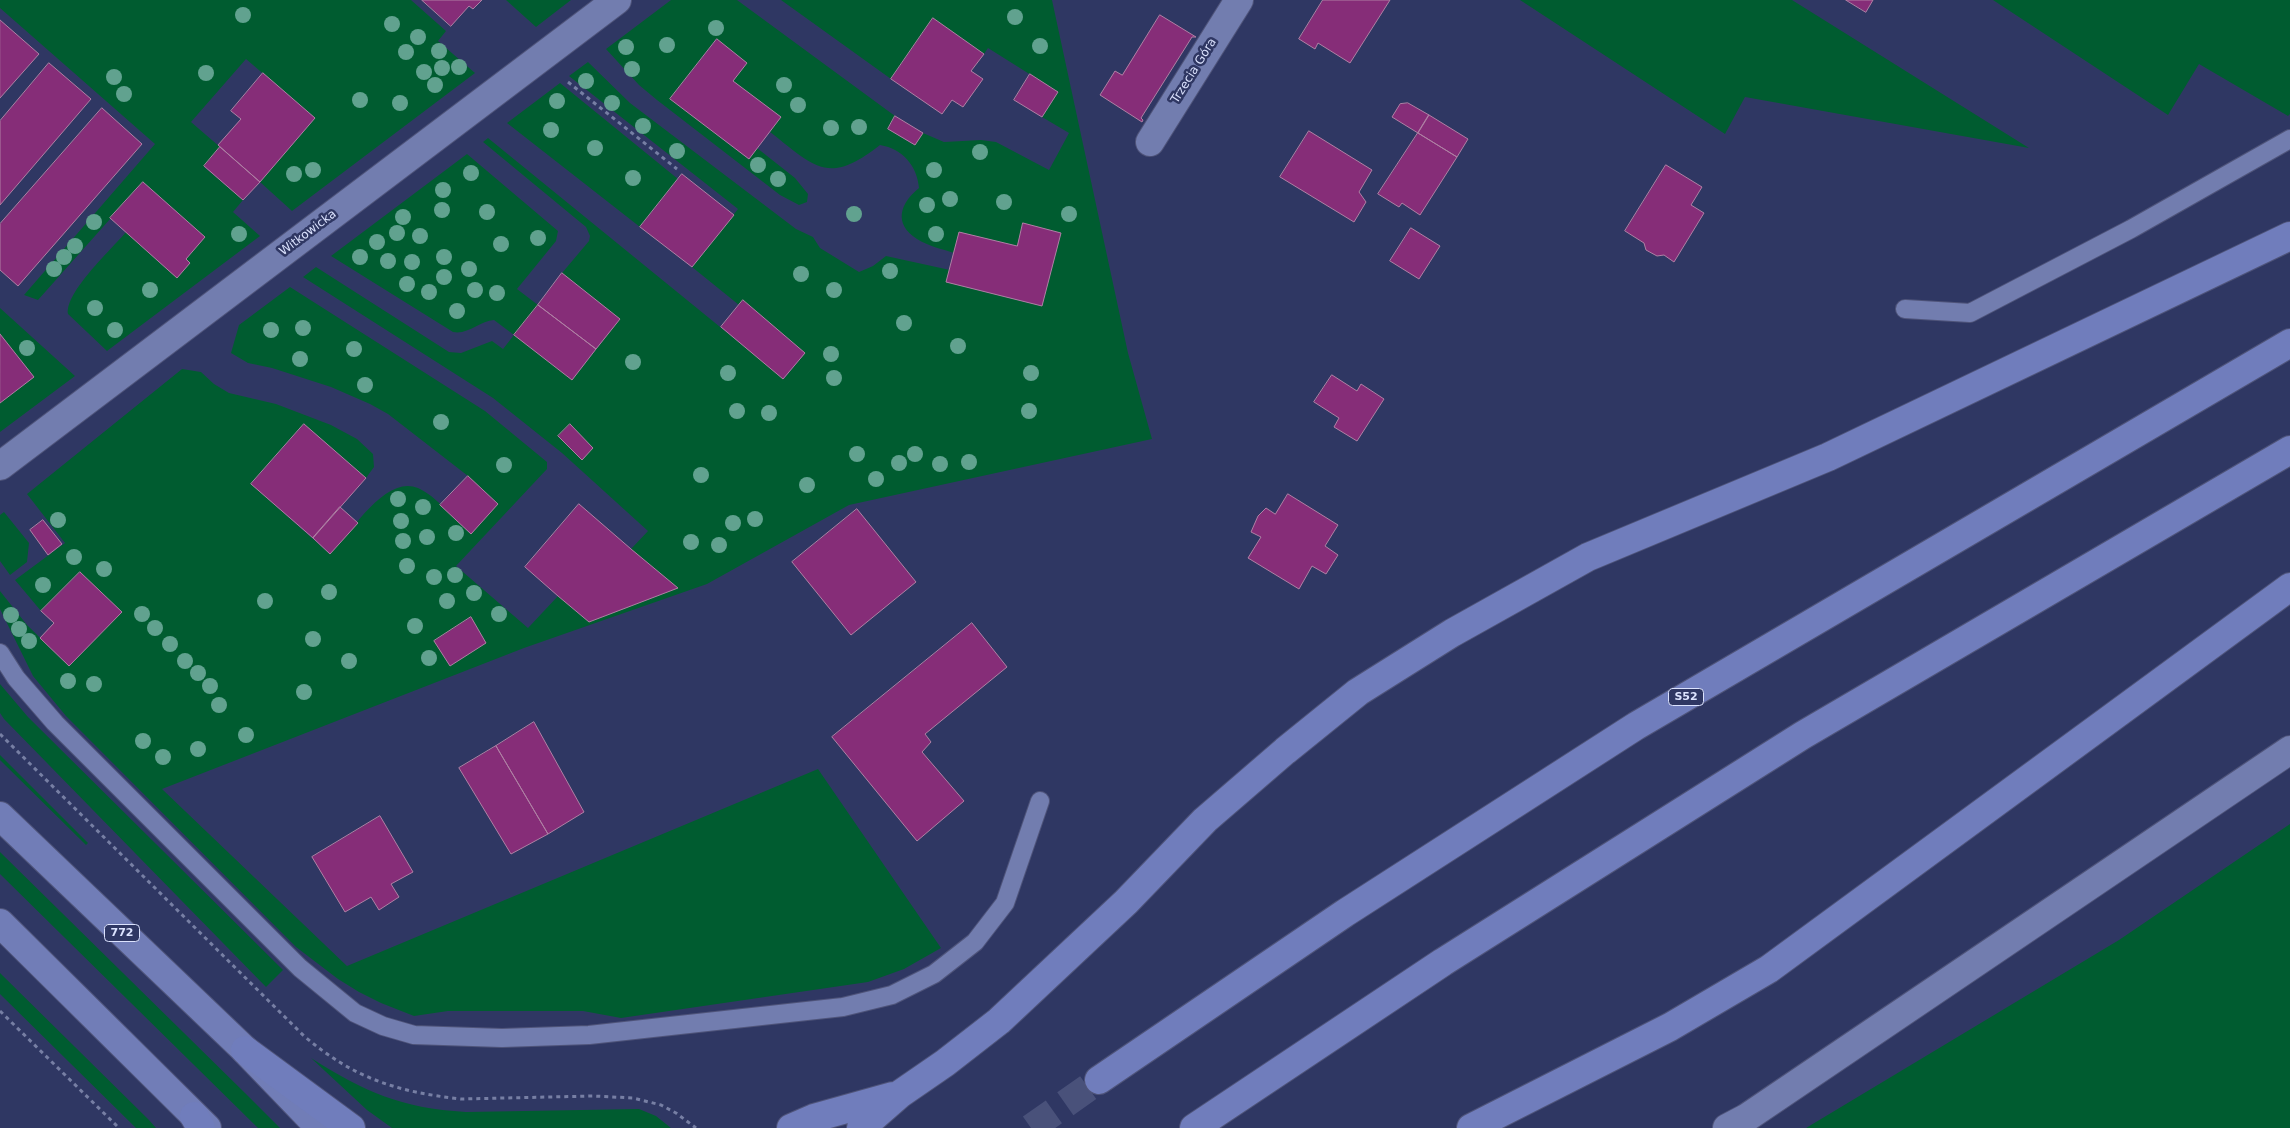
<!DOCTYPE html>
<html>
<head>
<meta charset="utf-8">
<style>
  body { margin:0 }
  canvas { display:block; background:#2f3763 }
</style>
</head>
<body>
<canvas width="2290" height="1128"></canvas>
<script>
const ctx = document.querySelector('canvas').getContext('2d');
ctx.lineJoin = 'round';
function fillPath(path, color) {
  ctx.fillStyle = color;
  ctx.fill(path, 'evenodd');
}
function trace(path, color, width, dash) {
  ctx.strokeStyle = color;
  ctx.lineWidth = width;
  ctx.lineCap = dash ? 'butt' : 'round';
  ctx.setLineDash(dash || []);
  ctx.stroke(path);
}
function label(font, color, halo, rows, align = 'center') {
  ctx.font = font + ' "DejaVu Sans",sans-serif';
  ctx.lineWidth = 5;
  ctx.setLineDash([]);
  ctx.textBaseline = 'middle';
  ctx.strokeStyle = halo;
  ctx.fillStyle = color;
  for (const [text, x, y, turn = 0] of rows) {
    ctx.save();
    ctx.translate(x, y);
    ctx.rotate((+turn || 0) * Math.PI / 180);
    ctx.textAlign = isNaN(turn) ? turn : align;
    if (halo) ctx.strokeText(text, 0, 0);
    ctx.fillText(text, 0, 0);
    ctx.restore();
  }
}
const green = new Path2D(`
  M0 0H411L446 31 438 41 475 73 292 211 260 182 315 118 246 59 191 122 220 147 204 167 243 200 233 212 260 236 107 351 68 314C65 292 111 250 126 232L177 278 190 263 186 259 205 237 143 182 38 300 24 295 155 144 0 8Z
  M506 0H571L536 27Z
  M671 0H737L895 116 888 129 914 145 923 133 944 142 981 140 996 142 1049 170 1069 133 1042 117 1058 92 988 48 984 54 933 19 891 79 781 0H1052L1128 353 1152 439 849 505 707 584 524 648 162 789 347 966 818 769 941 948 904 969 868 982 621 1018 583 1011H448L414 1016 381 1003 359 992 338 979 296 947 66 716 33 676 0 609V591L27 625 69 666 121 612 80 572 41 611 15 580 65 543 27 494 182 369 201 372 214 384 229 393 276 404 331 425 357 439 373 454 374 467 366 478 304 424 251 484 330 554C350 534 385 474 418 488 436 496 456 520 471 534L498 504 468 476 388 414 370 404 331 387 272 368 248 363 231 353 239 325 290 287 485 411 547 462V469L456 566 528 628 558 596 677 588 631 549 648 531 562 453 493 398 303 277 316 267 449 352 461 353 492 341 503 349 514 335 494 320C480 321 468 335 453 332L331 256 467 154 558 231 556 241 517 289 538 305 572 380 620 319 562 273 589 241 590 236 586 227 483 142 488 138 784 379 805 353 743 301 739 305 692 267 738 209 569 76 588 62 630 103 796 229 813 237 820 248 859 272 873 266 886 256 950 270 947 282 1042 306 1061 233 1023 223 1017 246 960 232 954 253C942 249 928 246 917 239 893 224 900 203 919 188 917 166 903 149 880 145 828 186 815 167 770 132L780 117 733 81 747 63 716 39 671 99 748 159 757 148 795 178 808 194 807 202 799 205 780 195 657 100 639 85 606 49Z
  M1520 0H1792L2029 148 1745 97 1725 134Z
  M1993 0H2290V114L2288 116 2199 64 2168 115Z
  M560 83 678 179 640 227 507 123Z
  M0 308 75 376 0 432V403L34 377 0 334Z
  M4 512 29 543 27 562 10 575 0 561V515Z
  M0 684 28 717 283 970 266 987 4 719 0 713Z
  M0 756V755L88 843 86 845 0 760Z
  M2290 824V1128H1806L2119 940Z
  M0 852 245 1093 280 1128H258L0 874Z
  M0 973 149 1120 156 1128H136L0 994Z
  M311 1058C365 1092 400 1108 466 1112L639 1109 656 1116 671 1128H392L367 1110Z`);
const building = new Path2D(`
  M422 0H482L473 9 469 6 451 26Z
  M1323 0H1390L1350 63 1318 43 1315 49 1299 39Z
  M1846 0H1873L1866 12Z
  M1160 15 1196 37H1192L1141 118 1143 120 1142 122 1100 95 1115 71 1122 75Z
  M933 18 984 54 971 71 983 79 963 107 952 100 942 114 891 79Z
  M0 20 39 54 0 98Z
  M717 39 747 63 733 81 781 117 749 159 670 99Z
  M49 63 91 99 0 205V121Z
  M263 73 315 118 260 182 218 145 241 119 231 111Z
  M1030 74 1058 92 1042 117 1014 100Z
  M1408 103 1429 115 1418 133 1392 117 1400 104Z
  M102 108 142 144 18 286 0 270V224Z
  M1429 115 1468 139 1457 157 1418 133Z
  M895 116 923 133 915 145 888 129Z
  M1309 131 1372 170 1359 192 1366 202 1354 222 1280 177Z
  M1418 133 1457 157 1420 215 1402 203 1399 207 1378 194Z
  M220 147 260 182 243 200 204 166Z
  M1666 165 1702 187 1691 205 1704 213 1674 262 1664 255 1657 256 1646 250 1644 243 1625 231Z
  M682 174 734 215 692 267 640 227Z
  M143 182 205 237 186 259 190 263 177 278 110 218Z
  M1023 223 1061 233 1042 306 946 282 959 232 1017 246Z
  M1411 228 1440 246 1419 279 1390 261Z
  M562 273 620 319 596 349 538 305Z
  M743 300 805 353 783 379 721 327Z
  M538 305 596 349 572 380 514 335Z
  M0 334 34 377 0 403Z
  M1332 375 1357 391 1361 384 1384 399 1357 441 1334 427 1339 418 1314 402Z
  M304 424 366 478 313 538 251 484Z
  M570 424 593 448 582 460 558 436Z
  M468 476 498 504 471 534 440 505Z
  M1288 494 1338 525 1325 546 1338 555 1326 574 1312 566 1299 589 1248 558 1261 537 1251 532 1258 516 1266 508 1275 514Z
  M579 504 631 549 678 588 589 622 558 596 525 567Z
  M340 507 358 523 330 554 313 538Z
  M857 509 916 582 851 635 792 562Z
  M43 520 62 544 48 555 30 530Z
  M80 572 122 612 69 666 40 638 54 623 41 611Z
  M471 617 486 643 450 666 434 641Z
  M972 623 1007 667 925 734 931 742 922 752 964 801 917 841 832 737Z
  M534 722 584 812 548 834 496 746Z
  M496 746 548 834 511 854 459 768Z
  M380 816 413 872 391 884 399 897 379 910 371 897 345 912 312 857Z`);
const motorwayTunnel = new Path2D(`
  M1031 1128 1099 1080`);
const path = new Path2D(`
  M568 82 677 169
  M0 734 304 1036C353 1078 397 1092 461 1099L593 1096 633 1098 661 1105 676 1113 696 1128
  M0 1011 119 1128`);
const service = new Path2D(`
  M1905 309 1970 313 2131 229 2290 139
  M0 653 16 678 55 723 300 968 355 1013 383 1026 414 1035 502 1038 589 1035 843 1007 892 995 934 974 975 942 1005 903 1040 801`);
const minor = new Path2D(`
  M1150 142 1239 0
  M0 466 617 0
  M1727 1128 1746 1118 2290 750`);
const primary = new Path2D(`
  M0 816 245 1050 320 1128
  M0 923 207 1128`);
const motorway = new Path2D(`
  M245 1050 351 1128
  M1099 1080 1345 913 1636 726 2290 343
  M194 1116 201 1128
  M791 1128 814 1118 893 1096
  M861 1128 900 1094 945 1063 999 1021 1126 902 1205 820 1285 751 1358 692 1452 633 1588 557 1828 457 2290 236
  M1194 1128 1443 962 1803 735 2290 450
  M1471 1128 1670 1027 1769 969 2290 587`);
const trees = [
  [243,15],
  [1015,17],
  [392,24],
  [716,28],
  [418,37],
  [667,45],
  [1040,46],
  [626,47],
  [439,51],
  [406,52],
  [459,67],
  [442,68],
  [632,69],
  [424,72],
  [206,73],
  [114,77],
  [586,81],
  [435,85],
  [784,85],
  [124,94],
  [360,100],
  [557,101],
  [400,103],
  [612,103],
  [798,105],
  [643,126],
  [859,127],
  [831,128],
  [551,130],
  [595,148],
  [677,151],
  [980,152],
  [758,165],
  [313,170],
  [934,170],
  [471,173],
  [294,174],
  [633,178],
  [778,179],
  [443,190],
  [950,199],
  [1004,202],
  [927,205],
  [442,210],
  [487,212],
  [854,214],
  [1069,214],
  [403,217],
  [94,222],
  [397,233],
  [239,234],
  [936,234],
  [420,236],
  [538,238],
  [377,242],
  [501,244],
  [75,246],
  [64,257],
  [360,257],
  [444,257],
  [388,261],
  [412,262],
  [54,269],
  [469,269],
  [890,271],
  [801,274],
  [444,277],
  [407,284],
  [150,290],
  [475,290],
  [834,290],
  [429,292],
  [497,293],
  [95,308],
  [457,311],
  [904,323],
  [303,328],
  [115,330],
  [271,330],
  [958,346],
  [27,348],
  [354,349],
  [831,354],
  [300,359],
  [633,362],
  [728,373],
  [1031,373],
  [834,378],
  [365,385],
  [737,411],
  [1029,411],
  [769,413],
  [441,422],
  [857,454],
  [915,454],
  [969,462],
  [899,463],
  [940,464],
  [504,465],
  [701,475],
  [876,479],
  [807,485],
  [398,499],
  [423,507],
  [755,519],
  [58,520],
  [401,521],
  [733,523],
  [456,533],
  [427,537],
  [403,541],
  [691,542],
  [719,545],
  [74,557],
  [407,566],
  [104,569],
  [455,575],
  [434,577],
  [43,585],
  [329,592],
  [474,593],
  [265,601],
  [447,601],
  [142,614],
  [499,614],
  [11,615],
  [415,626],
  [155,628],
  [19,629],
  [313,639],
  [29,641],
  [170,644],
  [429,658],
  [185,661],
  [349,661],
  [198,673],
  [68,681],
  [94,684],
  [210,686],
  [304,692],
  [219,705],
  [246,735],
  [143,741],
  [198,749],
  [163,757]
];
const shields = [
  [1686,697,35],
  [122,933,35]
];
const shieldNames = [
  ["S52",1686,697],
  ["772",122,933]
];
const streetNames = [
  ["Trzecia Góra",1194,71,-58],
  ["Witkowicka",308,233,-37]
];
fillPath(green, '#005c30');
fillPath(building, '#862d78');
trace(building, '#af80a4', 1);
trace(motorwayTunnel, '#49517a', 28, [28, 14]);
trace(service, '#4f547a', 20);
trace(minor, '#4f547a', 30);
trace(primary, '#4f547a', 30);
trace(motorway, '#4f547a', 30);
trace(path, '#777fa4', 3, [4, 4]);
trace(service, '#727daf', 18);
trace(minor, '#727daf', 28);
trace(primary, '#717db7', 28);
trace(motorway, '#707dbc', 28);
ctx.fillStyle = '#61a28f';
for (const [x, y] of trees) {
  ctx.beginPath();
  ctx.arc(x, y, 8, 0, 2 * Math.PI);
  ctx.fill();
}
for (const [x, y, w] of shields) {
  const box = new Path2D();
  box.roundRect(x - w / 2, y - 8.5, w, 17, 4);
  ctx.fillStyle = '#2f3763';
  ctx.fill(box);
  trace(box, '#dce3fe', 1);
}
label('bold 11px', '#dce3fe', null, shieldNames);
label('12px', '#dce3fe', '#2f3763', streetNames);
</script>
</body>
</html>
